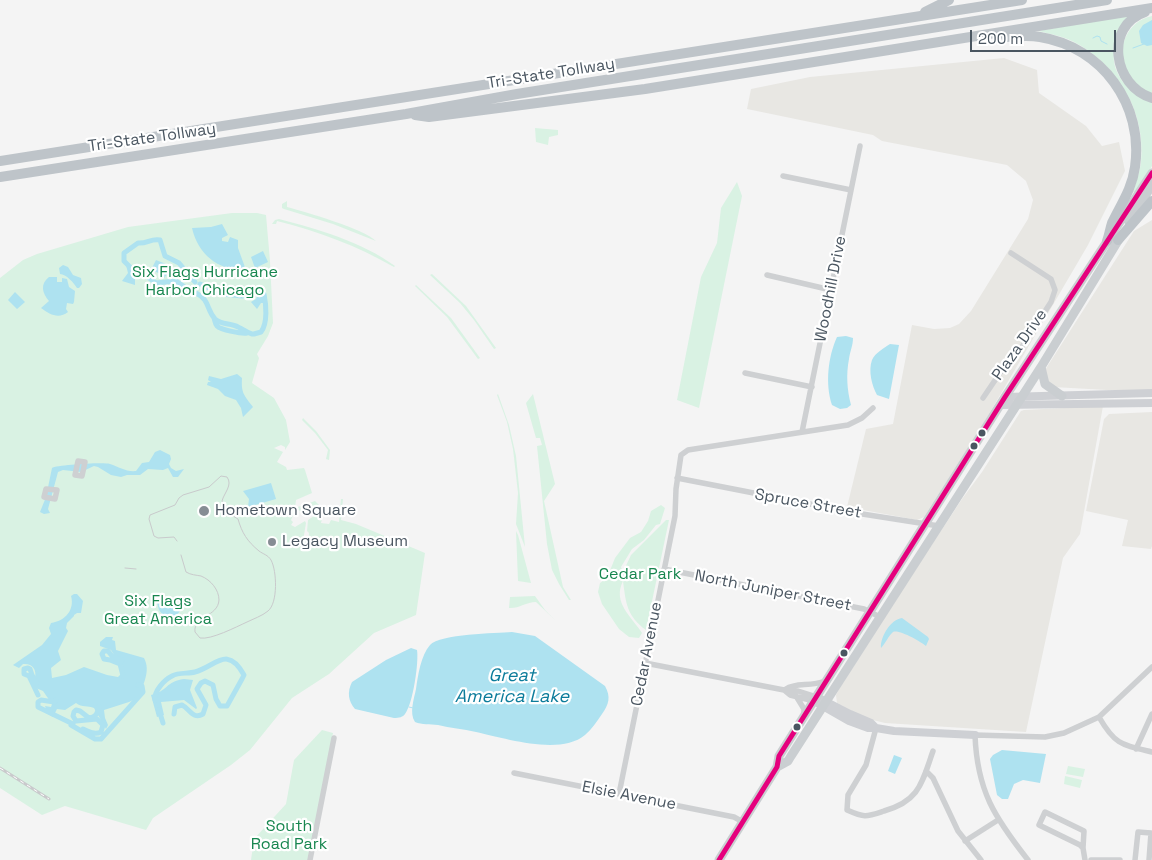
<!DOCTYPE html>
<html>
<head>
<meta charset="utf-8">
<style>
  body { margin:0 }
  #map { position:relative; width:1152px; height:860px; overflow:hidden; background:#f4f4f4; font-family:"Space Grotesk",sans-serif }
  canvas { display:block }
  .scale { position:absolute; left:970px; top:30px; width:146px; height:22px; box-sizing:border-box; border:2px solid #4a5661; border-top:0; padding-left:6px; font-size:15px; line-height:18px; white-space:nowrap; color:#4a5661; -webkit-text-stroke:4px #fff; paint-order:stroke }
</style>
</head>
<body>
<div id="map">
<canvas width="1152" height="860"></canvas>
<div class="scale">200 m</div>
</div>
<script>
const ctx = document.querySelector('canvas').getContext('2d');
ctx.lineJoin = 'round';
function fillPath(path, color) {
  ctx.fillStyle = color;
  ctx.fill(path, 'evenodd');
}
function trace(path, color, width, dash) {
  ctx.strokeStyle = color;
  ctx.lineWidth = width;
  ctx.lineCap = dash ? 'butt' : 'round';
  ctx.setLineDash(dash || []);
  ctx.stroke(path);
}
function label(font, color, halo, rows, align = 'center') {
  ctx.font = font + ' "Space Grotesk",sans-serif';
  ctx.lineWidth = 4.5;
  ctx.setLineDash([]);
  ctx.textBaseline = 'middle';
  ctx.strokeStyle = halo;
  ctx.fillStyle = color;
  for (const [text, x, y, turn = 0] of rows) {
    ctx.save();
    ctx.translate(x, y);
    ctx.rotate((+turn || 0) * Math.PI / 180);
    ctx.textAlign = isNaN(turn) ? turn : align;
    if (halo) ctx.strokeText(text, 0, 0);
    ctx.fillText(text, 0, 0);
    ctx.restore();
  }
}
const commercial = new Path2D(`
  M1004 58 1037 70 1039 93 1086 126 1102 146 1119 142 1125 171 1088 245 986 419 924 517 917 520 847 507 866 429 893 424 912 325 934 329 950 328 959 324 971 311 1028 219 1033 200 1026 181 1007 165 882 141 873 135 747 109 751 89 810 77Z
  M1152 220V390H1107L1053 387 1045 378V370L1134 231Z
  M1103 406 1080 534 1063 558 1026 732 885 723 865 718 837 703 836 695 839 689 923 558 962 499 982 472 1021 411 1024 410Z
  M1152 412V546L1151 549 1122 546 1128 520 1086 511 1104 419 1109 414Z`);
const green = new Path2D(`
  M1131 15C1126 25 1115 42 1114 52 1111 76 1132 95 1152 103V166L1135 193 1133 192C1136 182 1140 172 1141 162 1146 112 1118 65 1074 42 1063 36 1050 34 1038 31Z
  M1152 16V94C1144 91 1132 82 1128 75 1114 52 1126 21 1152 16Z
  M535 128 558 130V135L549 137 548 145 536 142Z
  M737 182 742 196 699 408 677 400 701 277 717 243 721 208Z
  M287 201V207C306 212 364 229 376 241L333 224 284 209 282 208V204Z
  M232 213H257L266 215 270 261 273 323 268 336 257 354 259 358 252 383 274 398 286 420 290 442 285 450V447L281 445 274 448 283 452 277 462 286 467 287 470 304 468 305 470 312 493 296 500 295 508 315 501 322 508 312 510 307 514 296 509 291 520 293 522 291 525 295 527 305 521 306 523 303 541H308L309 533 307 531 308 520 317 514H323L321 523 329 524 331 520 339 522 341 499H343L341 520 356 524 425 553 416 615 374 633 329 674 292 698 250 750 231 765 153 818 146 830 65 806 42 815 0 788V278L23 260 37 254 91 238 128 227Z
  M279 219C318 229 362 242 395 266L394 267C357 246 318 231 277 221L276 224H272L275 220Z
  M432 274 466 306 496 348 494 349 474 320 460 303 430 275Z
  M416 285 451 318 480 358 478 359 447 317 415 286Z
  M498 394 509 425 516 456 525 547 516 524 518 493 513 449 507 422 497 395Z
  M533 394 555 484 544 501 563 587 571 600H569L559 584 552 570 547 544 537 446 542 445 540 438H536L526 403Z
  M303 418 316 431 330 450 329 460 326 459 328 450 315 433 302 420Z
  M661 505 665 508 660 524 656 525 644 540 632 549 621 567 623 572 631 555 666 520H669L646 630C627 616 626 604 623 581 612 603 632 617 642 633L639 638 629 637 619 629 602 604 598 592 600 583 607 578 615 558 630 538 641 532 648 521 651 511Z
  M516 531 518 535 531 583 518 581Z
  M535 596 545 610 556 621 536 602C526 602 518 609 509 608L510 597Z
  M322 730 333 733 308 860H251L254 839 286 804 294 760Z
  M1068 766 1085 769 1083 777 1066 774Z
  M1065 776 1082 780 1080 788 1064 784Z`);
const water = new Path2D(`
  M1152 20V45L1147 46 1141 43 1139 31 1143 25Z
  M222 224 228 235 222 238V241L228 242 230 237 238 240V248L246 270C219 271 198 255 192 228L211 227Z
  M263 251 268 262 255 268 251 257Z
  M156 260 166 264H171L168 273 164 278 161 274 151 270Z
  M63 265 68 267 73 275 81 278 82 284 79 288H77C74 283 66 274 60 274L59 268Z
  M126 265 141 272 135 275V285L122 281 128 273Z
  M49 277H57V282H62V278L67 279 69 287 75 291 74 302 73 304 67 303 66 309 68 312C59 319 50 315 41 308L49 301C42 293 40 284 49 277Z
  M15 292 25 302 17 309 8 300Z
  M259 292 264 294 266 303H261L257 309 251 302 256 299Z
  M846 336 853 338C853 346 850 351 849 359 846 374 847 390 851 405L847 408 840 409 832 405C825 384 828 357 837 337Z
  M890 344 899 345 889 399 877 395C872 386 868 371 872 360 875 353 884 348 890 344Z
  M237 374 242 378C241 393 244 395 253 407L243 417 241 408 236 400 225 396 218 389 207 385 208 382H211L208 380 209 376 221 379Z
  M160 450 170 455 171 459 169 464 171 468 176 471 184 469 178 477H173L168 468 163 470 148 469 140 475H127L121 477 111 475 98 467 94 466 81 472 63 470 58 472 48 509 50 513 44 514 40 512 46 497 52 468C57 465 103 462 110 464 119 467 126 472 136 471L142 463 149 462 155 452Z
  M271 483 276 499 248 507 249 499 243 491Z
  M74 594H77L83 601 81 613H77L74 615V616L67 623 66 628 68 631 58 651 61 660 51 668 52 678 66 675 84 667 107 675 118 677 122 673 123 666 118 661 111 650 100 646V642L106 637H113L112 640 115 641 116 650 144 658C151 671 143 684 139 697L129 702 104 710 105 718 108 725 106 729 94 708C88 705 82 708 76 703L65 710 57 709 53 717 48 714 45 706 51 707 52 704 43 691 36 688 31 677 35 678C37 669 32 663 23 664L19 668 13 665 42 645 51 634 49 628 51 623C65 621 75 610 71 596Z
  M156 599C165 603 175 601 182 608L175 618H165L159 610Z
  M902 618 928 637 929 639 926 646C921 642 899 629 893 632 889 635 885 644 881 648 880 637 891 619 902 618Z
  M512 632 535 636 605 686C611 697 609 704 602 714 597 721 592 729 585 735 560 756 504 738 476 732 463 729 450 728 438 725 430 724 422 725 415 722 409 713 414 699 416 689 418 675 421 655 430 645 440 634 496 633 512 632Z
  M411 648 417 650C419 662 413 704 405 714 403 717 399 718 394 718L355 709C348 701 347 692 352 682L386 660Z
  M184 679 193 680 190 690 197 708 196 709 184 700 161 702 164 715 157 717 151 695C167 692 166 681 184 679Z
  M1002 750 1046 754 1040 783 1023 780 1014 784 1008 799H1002L997 795 990 759 993 755Z
  M894 755 902 758 895 774 888 771Z`);
const stream = new Path2D(`
  M1093 38 1097 36 1100 37 1101 41 1107 44
  M1133 48 1144 44
  M409 707 413 708`);
const canal = new Path2D(`
  M200 284 222 294 242 296 252 294
  M189 290 176 281 156 283 141 272 131 268 124 261V253L138 243C147 244 151 238 160 240L165 256 179 263 195 282
  M196 293C210 300 206 309 215 319 221 325 231 323 238 327 243 329 247 333 252 334
  M253 293 259 292 264 294C266 304 268 323 261 332L254 334
  M214 318C215 321 215 324 217 326 221 330 242 334 247 333
  M122 660 112 656 108 651H104L102 654 104 659 110 660 120 664 123 676
  M37 683 32 675 30 669 28 668 24 669V674L29 676 38 695
  M56 700 54 702 41 700 38 702V707L73 724
  M155 700C154 691 164 680 172 676 179 672 188 674 195 672 215 667 227 644 244 675L242 679 227 706H220L216 699 213 685 205 681 201 683 197 689 206 705 203 714C193 720 190 709 182 705L175 707 174 714
  M159 710 163 723
  M71 725 95 739H101L143 692 142 686 138 685
  M83 729C89 732 95 735 101 732L103 725 97 719 76 721 73 716 74 712 76 710 80 711 89 718C96 717 97 714 99 707`);
const street = new Path2D(`
  M783 176 851 190
  M767 275 831 290
  M745 373 812 387
  M983 398 1006 364 1018 353 1051 302 1055 290 1051 279 1011 253
  M802 432 860 146
  M78 461 85 462 82 476 75 475Z
  M677 478 856 513 939 526
  M46 489 57 490 55 499 44 497Z
  M664 569 864 609 880 617
  M645 663 784 690 798 691 817 697
  M786 689C796 682 810 687 825 681
  M784 690 790 695 814 701
  M796 696 804 709V714
  M1099 717C1115 745 1122 745 1152 752
  M876 728 866 765 848 795 847 810C865 818 866 817 884 811 920 801 922 782 933 751
  M1136 749 1152 714
  M926 771 933 778 958 831 981 860
  M514 773 734 817 743 822
  M619 794 675 516 676 489 681 455 688 450 848 425 862 418 873 408
  M965 841 998 820
  M1083 848 1080 845 1039 825 1045 812 1084 831 1083 848 1085 860
  M310 860 334 738
  M1028 860C995 818 977 791 975 735L1045 737 1064 733 1099 717 1152 667
  M1091 860H1120
  M1135 860 1138 832 1151 833 1149 860`);
const secondary = new Path2D(`
  M1005 397 1152 393
  M1000 405 1152 403
  M817 697 850 714 871 723 876 728
  M814 701 849 721 868 728H876L894 731 975 735`);
const primary = new Path2D(`
  M1129 222 1152 185
  M1041 367 1045 384 1062 396
  M777 767 788 761 791 756 1041 367 1121 236
  M719 860 777 767 779 756 1005 397 1152 173`);
const highway = new Path2D(`
  M925 12 949 0
  M1145 12C1104 26 1113 86 1152 98
  M1006 37C1017 36 1029 35 1040 37 1102 47 1144 105 1135 167 1132 189 1121 204 1112 223 1110 229 1109 236 1107 241
  M415 115 429 117 645 89 1152 8
  M0 161 1022 0
  M0 177 406 114 517 94 1107 0
  M1118 240 1152 201`);
const tram = new Path2D(`
  M177 541 174 537 158 538 154 536 149 519 150 515 175 505 179 498 183 495 209 487 221 476 227 477C233 485 224 493 222 501L228 513 238 519C242 533 247 541 259 551 263 554 268 555 271 560 277 571 278 603 268 611 262 616 253 619 247 622 236 627 211 640 200 638L195 632C193 616 218 617 219 600 219 590 211 580 201 576 196 575 191 575 186 572L181 555
  M125 568 136 569`);
const rail = new Path2D(`
  M0 768 49 799`);
const bus1 = new Path2D(`
  M719 860 777 767 779 756 1005 397 1152 173`);
const markers = [
  [982,433,4.5,"#4a5661"],
  [974,446,4.5,"#4a5661"],
  [204,511,6,"#868d94"],
  [272,542,5,"#868d94"],
  [844,653,4.5,"#4a5661"],
  [797,727,4.5,"#4a5661"]
];
const streetNames = [
  ["Tri-State Tollway",551,74,-9],
  ["Tri-State Tollway",152,138,-8],
  ["Woodhill Drive",831,289,-79],
  ["Plaza Drive",1020,345,-55],
  ["Spruce Street",808,504,10],
  ["North Juniper Street",773,591,11],
  ["Cedar Avenue",647,654,-79],
  ["Elsie Avenue",629,796,11]
];
const parkNames = [
  ["Six Flags Hurricane",205,273],
  ["Harbor Chicago",205,291],
  ["Cedar Park",640,575],
  ["Six Flags",158,602],
  ["Great America",158,620],
  ["South",289,827],
  ["Road Park",289,845]
];
const poiNames = [
  ["Hometown Square",215,511],
  ["Legacy Museum",282,542]
];
const waterNames = [
  ["Great",512,676],
  ["America Lake",512,697]
];
fillPath(commercial, '#e8e7e3');
fillPath(green, '#d9f2e3');
fillPath(water, '#aee2f0');
trace(stream, '#aee2f0', 1);
trace(canal, '#aee2f0', 5);
trace(street, '#ced0d2', 5.5);
trace(secondary, '#ced0d4', 8);
trace(primary, '#caced1', 9);
trace(highway, '#bec4c9', 10);
trace(tram, '#c9cacc', 1);
trace(rail, '#c9cacc', 3);
trace(rail, '#fff', 1, [4]);
trace(bus1, '#e5007d', 5);
for (const [x, y, r, color] of markers) {
  const dot = new Path2D();
  dot.arc(x, y, r, 0, 2 * Math.PI);
  ctx.fillStyle = color;
  ctx.fill(dot);
  trace(dot, '#fff', 2);
}
label('16px', '#4a5661', '#fff', streetNames);
label('16px', '#17864f', '#fff', parkNames);
label('16px', '#4a5661', '#fff', poiNames, 'left');
label('italic 18px', '#0c7c9b', '#fff', waterNames);
</script>
</body>
</html>
